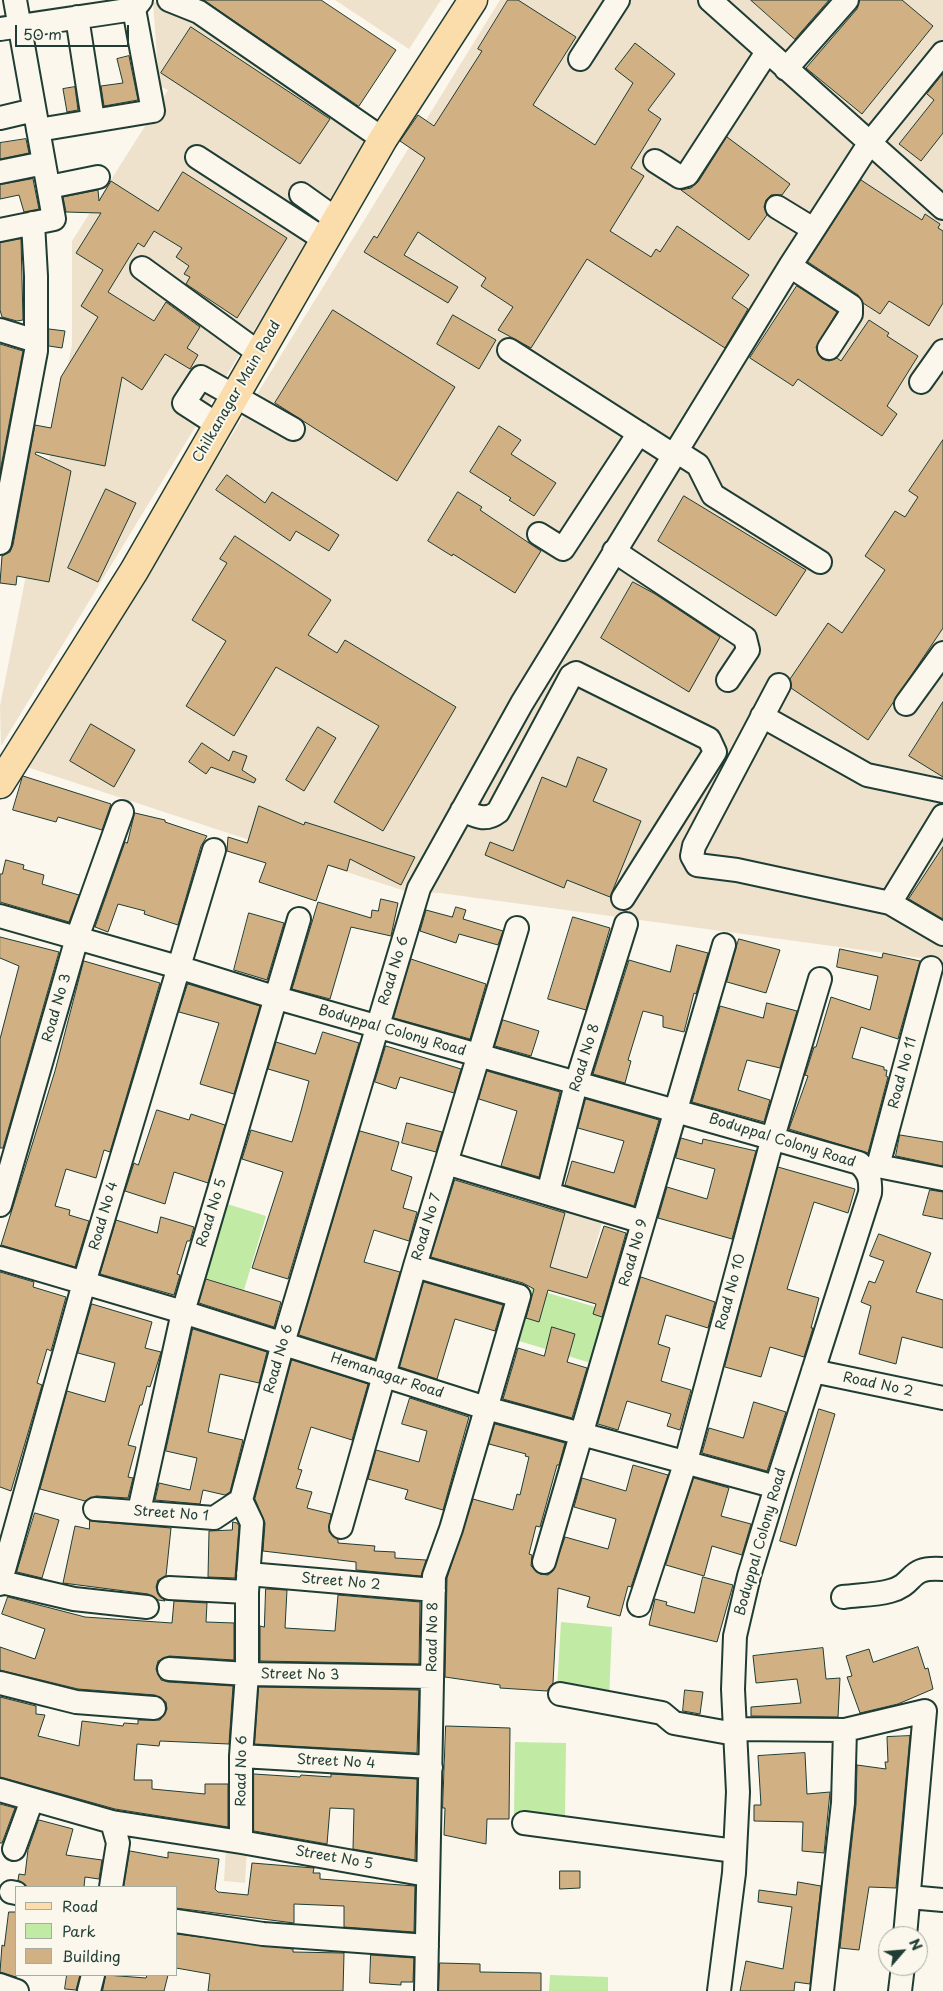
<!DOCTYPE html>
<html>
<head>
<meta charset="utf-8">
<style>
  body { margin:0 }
  #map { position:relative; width:943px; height:1991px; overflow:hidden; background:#fbf7ec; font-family:"Playpen Sans",sans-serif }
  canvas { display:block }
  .legend { position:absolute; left:15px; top:1886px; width:162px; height:90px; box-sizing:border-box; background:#fbf7ec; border:1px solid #a3ada2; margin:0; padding:6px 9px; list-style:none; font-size:15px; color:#1f3d34 }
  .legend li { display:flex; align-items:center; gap:10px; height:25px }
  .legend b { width:25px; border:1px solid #a3ada2 }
  .north { position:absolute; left:878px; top:1926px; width:50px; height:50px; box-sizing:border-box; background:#fbf7ec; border:1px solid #a3ada2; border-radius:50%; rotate:63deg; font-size:14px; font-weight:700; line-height:20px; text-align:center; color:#1f3d34 }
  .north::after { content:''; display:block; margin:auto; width:18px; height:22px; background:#1f3d34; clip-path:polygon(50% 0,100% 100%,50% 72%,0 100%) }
  .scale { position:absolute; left:15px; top:25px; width:114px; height:22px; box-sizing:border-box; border:2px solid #1f3d34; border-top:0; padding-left:6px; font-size:15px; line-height:18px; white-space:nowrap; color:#1f3d34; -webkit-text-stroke:4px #fbf7ec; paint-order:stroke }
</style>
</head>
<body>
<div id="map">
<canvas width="943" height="1991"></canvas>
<ul class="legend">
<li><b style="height:6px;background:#fbddab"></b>Road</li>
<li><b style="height:14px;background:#c1eaa5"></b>Park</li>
<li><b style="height:14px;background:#d1b184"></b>Building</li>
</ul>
<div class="north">N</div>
<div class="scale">50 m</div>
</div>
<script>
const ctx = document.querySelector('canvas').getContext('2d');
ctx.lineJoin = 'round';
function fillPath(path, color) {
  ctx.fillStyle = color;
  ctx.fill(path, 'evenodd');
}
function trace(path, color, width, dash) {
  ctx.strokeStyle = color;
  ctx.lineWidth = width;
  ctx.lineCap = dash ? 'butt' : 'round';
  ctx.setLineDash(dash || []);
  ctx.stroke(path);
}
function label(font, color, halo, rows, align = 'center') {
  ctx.font = font + ' "Playpen Sans",sans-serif';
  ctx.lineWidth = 4;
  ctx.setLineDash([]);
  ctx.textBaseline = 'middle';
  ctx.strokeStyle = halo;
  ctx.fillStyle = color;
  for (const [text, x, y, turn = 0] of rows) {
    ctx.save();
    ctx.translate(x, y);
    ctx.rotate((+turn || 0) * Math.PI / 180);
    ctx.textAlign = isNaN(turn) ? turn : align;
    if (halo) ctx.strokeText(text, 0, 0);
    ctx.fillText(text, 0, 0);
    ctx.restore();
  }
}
const built = new Path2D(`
  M335 0H441L409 49Z
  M500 0H943V961L440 893 408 892 27 767Z
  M153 2 195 15 370 140 1 746 0 706 72 345V241L168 90 159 86Z
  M544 1205 602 1223 580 1299 522 1282Z
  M226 1848 247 1850 245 1883 224 1881Z`);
const green = new Path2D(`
  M224 1203 266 1216 244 1290 202 1277Z
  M531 1288 609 1311 594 1364 516 1340Z
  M561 1622 612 1627 609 1701 557 1689Z
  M515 1742 566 1743 565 1816 514 1815Z
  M550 1975 608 1977V1991H549Z`);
const building = new Path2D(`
  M204 0H321L396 50 359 106Z
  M508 0H518L576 37 533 105 595 145 633 83 615 69 635 43 675 74 648 110 661 119 631 168 644 176 610 231 651 257 656 249 660 252 677 226 749 275 732 298 748 309 725 348 587 259 531 348 498 330 513 307 481 286 486 278 418 232 404 255 458 287 448 303 364 252 374 236 377 238 425 158 400 141 418 115 434 126 482 51 478 49Z
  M751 0H829L795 39Z
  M860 0H902L933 26 862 114 806 68 857 9Z
  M191 27 330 119 300 164 161 73Z
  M129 56 138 100 104 106 101 86 123 83 117 59Z
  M943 74V133L921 161 899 144 934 100 927 94Z
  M75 87 78 110 67 112 63 89Z
  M727 137 790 184 782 195H771L766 200 764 207 767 215 749 240 681 190 691 188 698 182Z
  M26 139 29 153 0 159V143Z
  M183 172 287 238 237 318 186 284 190 277 184 274 189 266 176 257 182 248 154 231 144 247 138 243 108 292 154 321 166 302 200 327 187 348 198 355 190 369 165 354 142 390 122 377 105 466 36 452 35 454 71 471 49 582 17 576 16 585 0 583 2 556 10 552 13 545 35 425 51 428 61 377 98 317 81 306 103 270 76 253 101 213 66 212 63 197 98 190 99 201 111 181 158 211Z
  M33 179 39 209 24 212 19 195 0 199V185Z
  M861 180 922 220 925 214 940 224 938 228 943 231V303L929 326 889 301 880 314 863 303 858 295 808 262Z
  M21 239 23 320 17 321 2 317 0 310V243Z
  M797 286 837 312 816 347 818 354 822 359 829 361 837 358 841 361 869 320 889 333 887 336 918 356 887 406 897 414 882 436 798 379 793 386 750 358Z
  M333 310 455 387 397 481 275 403Z
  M453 315 496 340 479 369 437 344Z
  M49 329 65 331 62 348 49 346Z
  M0 344 23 351 0 472Z
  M499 426 521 440 511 454 556 483 534 516 509 500 511 498 470 472Z
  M943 440V628L868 740 791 688 790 679 828 623 842 633 885 570 865 556 895 511 905 517 918 497 909 491Z
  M227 475 265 503 272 492 339 535 329 551 296 531 290 541 216 490Z
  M106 489 136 503 98 582 68 568Z
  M458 492 482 507 480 510 541 551 515 593 453 554 452 556 428 541Z
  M684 496 806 570 776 616 658 541Z
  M235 536 331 600 308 635 337 653 345 640 456 707 383 831 334 802 379 726 276 667 234 736 186 706 226 641 192 620 227 563 220 559Z
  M633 582 655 594 720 637 689 692 601 638Z
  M943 702V777L909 756Z
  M91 724 135 750 114 787 70 761Z
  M318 727 336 738 304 791 286 780Z
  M202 743 229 761 233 751 247 756 242 770 256 779 254 783 211 767 206 774 189 762Z
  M578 757 607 769 593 801 641 821 610 897 567 880 564 888 485 855 490 842 513 851 542 777 566 787Z
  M23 776 111 804 102 830 58 817 56 822 13 810Z
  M259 806 304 825 305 822 415 857 401 885 350 859 347 871 328 865 316 901 259 882 266 863 227 851 228 837 247 843Z
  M135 813 165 820V822L207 836 201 846 178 925 144 914 145 911 118 904 108 932 95 927 125 842 127 843Z
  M943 847V919L909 899Z
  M6 860 24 865 23 869 44 875 42 884 79 895 69 922 0 902V874H2Z
  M381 899 398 903 391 936 351 927 330 999 292 989 318 902 371 918 372 910 378 911Z
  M456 907 466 910 463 919 503 931 498 945 459 934 456 943 420 931 426 910 452 917Z
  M249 913 284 923 267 980 234 970Z
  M573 917 610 928 586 1010 548 999Z
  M0 937 59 952 3 1148H0V1039L19 966 0 958Z
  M739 939 780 950 766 993 727 982Z
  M677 945 708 953 696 994 694 993 684 1032 663 1027V1016L643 1011 628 1060 631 1061 625 1083 593 1074 629 960 670 972Z
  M840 949 882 958 883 953 920 961 898 1039 861 1027 852 1058 884 1067V1070H887L886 1076 888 1077 868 1153 789 1129 808 1076 805 1075 814 1047H816L831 997 870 1010 878 976 837 967Z
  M411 959 486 984 470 1039 394 1018Z
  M84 961 160 983 110 1152 104 1150 96 1178 66 1169 55 1206 70 1210 69 1215 89 1221 75 1267 1 1245 55 1071Z
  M188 984 260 1006 234 1094 200 1084 219 1023 179 1012Z
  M767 1003 797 1011 780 1068 747 1060 738 1090 770 1100 764 1122 692 1102 720 1006 763 1018Z
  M503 1020 539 1031 531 1056 495 1046Z
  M323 1032 359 1043 288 1279 252 1268 283 1172 242 1159 251 1130 292 1142 301 1111 309 1081 268 1069 276 1042 315 1054Z
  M386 1046 461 1069 454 1093 400 1077 396 1089 375 1082Z
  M487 1071 560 1092 539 1177 501 1166 517 1111 479 1099Z
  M586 1099 659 1120 634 1206 565 1185 572 1161 614 1173 624 1141 578 1128Z
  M157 1110 189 1120 191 1114 225 1125 208 1183 174 1172 165 1204 125 1191 134 1163 138 1165Z
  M407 1123 442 1132 436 1152 402 1143Z
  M360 1131 399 1142 391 1170 412 1177 403 1208 417 1212 409 1241 374 1230 364 1262 400 1272 375 1359 299 1335Z
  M900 1135 943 1142V1166L896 1156Z
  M681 1138 702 1144 703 1139 756 1151 732 1239 658 1218 667 1187 707 1199 715 1169 676 1158Z
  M778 1167 855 1189 848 1213 814 1202 787 1289 819 1298 811 1328H813L804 1357 770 1347 761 1377 725 1367Z
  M455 1180 565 1213 550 1267 587 1278 604 1226 626 1233 602 1317 593 1314 596 1304 548 1290 539 1322 526 1318 534 1289 523 1283 431 1257Z
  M930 1190 943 1192V1219L923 1215Z
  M161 1217 194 1227 190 1241H187L177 1274 180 1275 174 1295 100 1274 116 1220 157 1233Z
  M879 1234 931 1253 916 1292 943 1300V1348L902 1337 896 1364 859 1354 871 1306 861 1302 869 1281 875 1283 884 1261 870 1256Z
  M0 1272 34 1282 33 1287 66 1297 51 1351 47 1349 37 1383 42 1385 11 1491 0 1487Z
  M641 1277 715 1302 708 1328 666 1315 658 1344 670 1348 661 1381 691 1390 680 1430 667 1426 671 1414 627 1401 618 1430 598 1424Z
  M206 1279 281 1302 274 1327 199 1303Z
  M424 1282 503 1305 495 1331 455 1319 437 1379 400 1367Z
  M92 1304 152 1322 145 1348 161 1352 150 1387 147 1386 142 1405H140L128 1445 136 1447 128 1477 133 1478 128 1498 96 1496 85 1501 40 1489 67 1391 105 1402 115 1363 78 1353Z
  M552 1327 575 1334 567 1362 587 1368 572 1418 503 1399 518 1348 544 1356Z
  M193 1329 267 1352 259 1383 220 1374 208 1432 243 1440 230 1492 225 1495 203 1490 200 1504 155 1500 159 1483 190 1490 197 1458 166 1451Z
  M292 1360 368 1384 352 1440 311 1427 298 1469 302 1470 296 1488 312 1492 307 1508 331 1514 329 1532 338 1540V1543L375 1546 374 1551 395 1552V1558L426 1560 421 1576 356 1570V1562L263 1551 265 1523 255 1499Z
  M410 1398 469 1417 443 1510 405 1499 408 1490 368 1479 376 1450 419 1462 427 1431 402 1424Z
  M754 1402 786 1412 767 1471 702 1453 709 1428 743 1438Z
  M819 1409 835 1414 796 1546 780 1541Z
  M495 1424 565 1443 559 1465H557L540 1527 536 1526 529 1554 532 1555 531 1566 540 1574 548 1575 553 1571 565 1537 608 1549 616 1519 574 1507 582 1478 626 1491 633 1465 668 1475 631 1587 628 1586 620 1616 587 1607 590 1597 558 1588 553 1683 547 1691 500 1688V1685L445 1677 447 1578 473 1499 513 1510 517 1494 520 1495 529 1457 525 1456 526 1454 489 1444Z
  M694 1478 729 1488 721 1516 751 1524 742 1555 712 1546 704 1576 666 1565Z
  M35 1513 59 1520 42 1578 17 1572Z
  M90 1521 171 1528 166 1576 158 1580 156 1587 158 1594 165 1601 158 1600 148 1594 63 1583 75 1526 89 1529Z
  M233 1522 237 1523 239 1526 235 1578 208 1577 209 1531 232 1530Z
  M703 1577 733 1585 717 1642 649 1625 655 1599 667 1602 666 1605 694 1613Z
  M266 1589 287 1590 285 1628 335 1631 338 1595 420 1602 419 1664 260 1661V1626L264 1627Z
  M8 1597 85 1617 172 1623 174 1601 207 1603 206 1622 234 1623V1660L169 1656 158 1661 156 1669 161 1680 168 1682 233 1686 229 1744 160 1741 159 1746 137 1744 134 1780H152V1789L205 1794V1784H228V1827L115 1809 0 1777V1697L36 1706V1714L45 1715 38 1736 79 1746 82 1721 123 1726 124 1723 138 1724V1720H160L167 1709 166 1702 155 1695 78 1689 0 1670V1647L35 1659 45 1629 2 1614Z
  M918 1647 925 1669 928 1668 933 1689 898 1704 860 1713 847 1677 852 1676 846 1656 869 1649 873 1662Z
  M823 1648 826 1679 840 1678 838 1717 751 1716V1707L801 1703 797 1679 756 1683 753 1656Z
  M259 1687 419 1690 417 1753 255 1744Z
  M685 1690 703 1692 700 1714 683 1711Z
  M446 1726 510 1728 509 1819H487L486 1844 444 1835 445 1808H443Z
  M910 1736 896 1888 869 1887 859 1950 840 1948 856 1804 857 1765 886 1769 885 1762H888L887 1737Z
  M805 1753 807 1794 830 1792 824 1853 802 1851 803 1822 754 1821V1805H761L758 1756Z
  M254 1774 300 1777 301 1775 331 1777V1774L417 1779 415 1860 353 1849 354 1809 330 1808 327 1844 254 1831Z
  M0 1804 15 1808 2 1843H0Z
  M39 1820 73 1829 66 1855 102 1860 99 1879 85 1877 84 1887H27L18 1880 19 1874 25 1875 28 1850Z
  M130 1851 168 1858V1852L219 1859 215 1889 218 1892 248 1895 252 1863 314 1868 313 1873H320V1879L415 1886 414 1932 344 1927V1906L294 1904V1923L176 1908V1887H124Z
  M560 1871H580V1888L560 1889Z
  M798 1882 821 1886 810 1984 795 1982 794 1991H740L746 1961 783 1969 792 1907 758 1902 759 1890 796 1895Z
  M9 1912H16V1977L0 1972 2 1945 4 1946Z
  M176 1934 293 1949V1952L344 1953 343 1991H208L210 1974 176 1968Z
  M371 1955 414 1958 413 1982H401V1985L370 1983Z
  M440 1963 480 1964V1972L541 1973V1991H439Z
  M67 1975H80L76 1990 65 1989Z
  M106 1975 146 1978 147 1975H168L164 1991H103Z`);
const minor = new Path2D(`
  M169 0 199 12 383 139
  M710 0 943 208
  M77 17 93 120
  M0 29 134 9 141 0
  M580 59 618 0
  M786 69 847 0
  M0 118 34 110
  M38 130 153 111 134 9
  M197 157 325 240
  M655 161 680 177 687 175 767 52
  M0 172 44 163
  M49 187 98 177
  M301 194 336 219
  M777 207 813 229
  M0 230 54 219 15 0
  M790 266 851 306V314L829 348
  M142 268 259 353
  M0 330 36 341
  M509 350 673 455
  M921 382 943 351
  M218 425 184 403 201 377 293 429
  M676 451 698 465 713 495 820 562
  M539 534 563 549 639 433
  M0 543 36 351V276L33 223
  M614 551 745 638 748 650 728 680
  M779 685 694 846 692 856 697 865 737 870 890 903 943 934
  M906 704 943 653
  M762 716 867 775 943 791
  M462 810C476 816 485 822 498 812L571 676 576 673 709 739 715 752 623 898
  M890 903 943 816
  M0 916 178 967 277 998 859 1163C869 1172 871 1180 870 1193L776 1487 749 1576 735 1636 733 1689 738 1792 734 1873 719 1991
  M446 1163 643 1222
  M878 1166 943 1179
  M866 1170 878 1166 931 968
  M548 1193 576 1084 626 924
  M0 1205 77 938 122 812
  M0 1258 183 1312 486 1408 776 1487
  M415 1266 519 1296 451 1529 434 1576 426 1991
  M813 1371 943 1398
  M95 1509 214 1518 241 1500
  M139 1511 183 1312 299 919
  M341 1527 415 1266 517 928
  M544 1562 724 945
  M248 1574 434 1590
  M1 1582 74 1599 147 1607
  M0 1584 84 1283 214 850
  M169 1588 247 1592
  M843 1597C858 1595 875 1595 890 1591 917 1584 906 1566 943 1569
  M639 1605 686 1461 773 1137 820 979
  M169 1669 247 1674 432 1677
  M0 1683 76 1702 154 1708
  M560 1694 662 1713 674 1723 735 1734
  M735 1729 845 1730
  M241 1756 431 1767
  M0 1790 112 1822 241 1842 427 1875
  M524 1823 735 1851
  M241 1842V1756L247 1674V1592L252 1523 241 1500 283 1343 419 888 522 703 790 266 869 144 943 53
  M14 1849 32 1800
  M111 1887 118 1843 112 1822
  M11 1892 16 1893
  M909 1897 943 1900
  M176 1921 263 1934 427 1946
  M0 1985 17 1991
  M89 1991 93 1975
  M822 1991 843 1803 845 1730 925 1711 905 1936
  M900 1991 903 1966`);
const major = new Path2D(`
  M0 784 134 571 383 139 473 0`);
const streetNames = [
  ["Chilkanagar Main Road",237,392,-60],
  ["Road No 6",394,971,-73],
  ["Road No 3",57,1008,-74],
  ["Boduppal Colony Road",392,1031,16],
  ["Road No 8",585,1058,-73],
  ["Road No 11",903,1073,-75],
  ["Boduppal Colony Road",782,1141,17],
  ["Road No 5",212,1213,-73],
  ["Road No 4",104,1216,-74],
  ["Road No 7",427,1227,-73],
  ["Road No 9",634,1253,-74],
  ["Road No 10",731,1292,-75],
  ["Road No 6",279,1359,-74],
  ["Hemanagar Road",387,1376,18],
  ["Road No 2",878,1385,12],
  ["Street No 1",171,1514,4],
  ["Boduppal Colony Road",761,1542,-74],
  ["Street No 2",341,1582,5],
  ["Road No 8",433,1637,-89],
  ["Street No 3",300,1675,1],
  ["Street No 4",336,1762,3],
  ["Road No 6",242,1771,-89],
  ["Street No 5",334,1858,10]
];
fillPath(built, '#eee2cd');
fillPath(green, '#c1eaa5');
fillPath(building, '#d1b184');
trace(building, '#1f3d34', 1);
trace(minor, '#1f3d34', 26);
trace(major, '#1f3d34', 31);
trace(minor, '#fbf7ec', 22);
trace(major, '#fbddab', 28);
label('14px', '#1f3d34', '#fbf7ec', streetNames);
</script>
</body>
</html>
